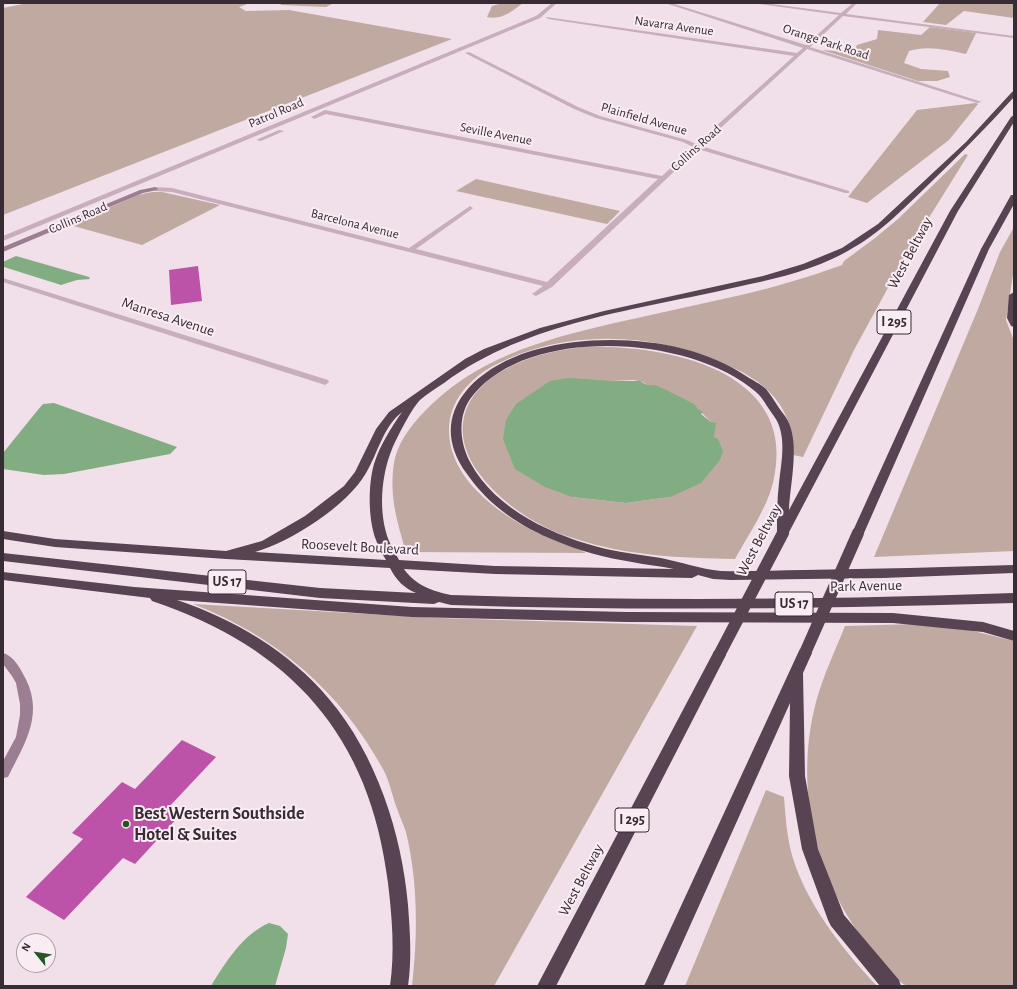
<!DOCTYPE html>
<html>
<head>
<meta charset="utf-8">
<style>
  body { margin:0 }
  #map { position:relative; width:1017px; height:989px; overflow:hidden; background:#f1e0e9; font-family:"Alegreya Sans",sans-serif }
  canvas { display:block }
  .frame { position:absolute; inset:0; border:4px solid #372b34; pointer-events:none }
  .north { position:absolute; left:16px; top:933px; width:40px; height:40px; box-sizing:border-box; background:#f9ecf3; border:1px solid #ab9fa7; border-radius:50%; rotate:300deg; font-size:11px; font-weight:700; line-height:16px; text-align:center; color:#372b34 }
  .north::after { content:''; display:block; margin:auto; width:14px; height:18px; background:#245624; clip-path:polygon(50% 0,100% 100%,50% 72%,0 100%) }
</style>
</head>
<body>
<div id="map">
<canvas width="1017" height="989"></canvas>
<div class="frame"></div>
<div class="north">N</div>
</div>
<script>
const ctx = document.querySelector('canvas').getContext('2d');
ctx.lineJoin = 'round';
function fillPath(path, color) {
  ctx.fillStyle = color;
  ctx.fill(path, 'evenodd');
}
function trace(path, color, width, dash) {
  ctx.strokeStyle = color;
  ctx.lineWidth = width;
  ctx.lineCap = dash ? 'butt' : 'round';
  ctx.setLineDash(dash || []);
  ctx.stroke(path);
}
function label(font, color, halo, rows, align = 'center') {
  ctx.font = font + ' "Alegreya Sans",sans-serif';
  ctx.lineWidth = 4;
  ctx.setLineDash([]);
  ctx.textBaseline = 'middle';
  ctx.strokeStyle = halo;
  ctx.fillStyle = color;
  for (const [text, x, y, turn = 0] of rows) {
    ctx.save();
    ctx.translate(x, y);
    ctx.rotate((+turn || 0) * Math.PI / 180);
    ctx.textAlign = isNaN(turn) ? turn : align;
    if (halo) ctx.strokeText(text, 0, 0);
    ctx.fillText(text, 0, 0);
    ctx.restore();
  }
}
const green = new Path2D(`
  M28 3H250L239 7 246 11 289 10 452 39 3 215V8Z
  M280 3H334L326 7 281 5Z
  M503 3H523C511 12 502 20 487 17L492 6Z
  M940 3H1014V18L964 11 946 25 923 22Z
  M930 27 976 33 966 54C948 50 927 45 909 51L904 63 921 69 948 71 950 77 937 81H918L822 50 837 51 855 49 857 45 877 39 878 30 921 35Z
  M976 103 978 104 949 140 867 203 848 197 917 110Z
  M965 154 968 155 907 253 854 350 803 457 793 455C793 434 789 415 775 398 761 381 742 371 722 363 652 332 564 329 495 365 470 378 449 401 449 430 449 453 460 473 476 490 494 509 518 524 542 535 556 542 573 545 586 553L406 552C397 521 389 496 394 463 397 444 410 427 422 414 475 358 539 341 610 324 654 314 697 305 741 295 775 287 809 277 842 265L844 261 875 238 898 219Z
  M476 179 620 211 607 224 456 191Z
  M152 192H162L220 205 142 245 70 225 138 195Z
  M1014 227V268L1006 320 1014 341V551L874 557 978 309 1000 252Z
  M583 347C666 344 801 370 773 483 766 510 748 535 735 559 680 558 628 556 576 539 568 536 559 534 551 530 522 516 497 498 478 472 446 426 467 385 516 364 537 354 560 350 583 347ZM633 380 643 382 647 385H656L698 409 711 422 714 437 670 497 626 503 572 497 611 381Z
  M193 604 439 618 697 626 494 986H412C418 935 418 882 406 832 403 823 399 815 396 806 392 794 389 780 383 769 340 691 276 636 193 604Z
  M917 624 965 629 1014 641V986C989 986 963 986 938 986 929 986 917 988 908 986 897 984 876 954 868 945 814 878 794 786 816 702 823 676 835 651 845 626Z
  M766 790 784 797C785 810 786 824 788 837 796 891 840 947 877 986H685Z`);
const water = new Path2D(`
  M16 256 89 277 90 279 77 280 61 285 4 267 3 262Z
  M569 378 611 381H640L647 385H656L694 404 698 409 703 412 701 414 711 422 716 423 714 437 718 439 723 451 720 460 701 483 670 497 626 503 572 497 545 487 515 469 503 439 506 420 516 404 550 381Z
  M54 403 177 447 170 454 64 474 44 475 3 469V453L37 411 43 404Z
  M269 923 280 926 288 934 286 948 275 986H211C225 963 243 934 269 923Z`);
const building = new Path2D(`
  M198 266 202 301 171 305 169 270Z
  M182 740 216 757 167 809 180 815 135 864 123 858 64 920 26 897 83 839 72 833 122 782 135 789Z`);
const street = new Path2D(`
  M552 3H557L540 18 3 241V236L536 16Z
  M665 3H671L806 45 839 15 752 3H764L841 13 853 3H857L846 14 1014 36V38L843 16 810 47 982 102 977 103 807 49 701 146 849 191V193H845L698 149 552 287 536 296 532 294 543 286 172 192 155 191 152 189 155 187 172 188 409 248 470 206 473 208 472 209 416 249 547 282 658 179 326 114 314 119 311 117 325 110 662 176 693 147 683 142 596 118 574 109 465 53 469 52 578 107 600 116 687 140 696 144 794 56 548 19 546 17 797 53 803 48Z
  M279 130 284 131 261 141 256 140Z
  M3 278 328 380 329 382 325 385 322 384 3 282Z`);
const secondary = new Path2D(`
  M155 187 158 189 157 190 143 193 3 252V247L140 190Z
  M3 653C11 655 18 664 22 672 46 712 26 741 8 777L3 778V761L16 737 20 715V704L16 683 12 676 3 664Z`);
const highway = new Path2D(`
  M1014 91V97C986 128 957 157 927 186 895 217 873 240 832 259 802 273 769 280 737 287 638 310 528 321 444 383 436 388 427 394 420 400 412 408 397 437 392 449 381 476 378 513 389 541 392 548 396 554 399 560L495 566 674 569C660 566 646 565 632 562 606 558 580 551 556 541 521 527 489 506 467 474 422 412 480 364 538 349 603 332 690 338 746 376 752 380 761 384 766 389 771 395 775 402 779 408 782 412 786 417 788 421 800 445 790 484 789 510L950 211 1011 117 1014 115V122L958 211 787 536H779L777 533C777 516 777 500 779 483 781 464 786 442 778 423 776 418 772 414 769 409 765 403 761 396 756 392 692 336 532 325 474 394 457 413 459 441 470 462 495 510 556 537 606 549 625 553 643 555 661 558 681 562 700 569 721 571 748 572 776 570 804 570 874 569 944 567 1014 565V573L883 578 731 580 713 579 698 575 692 578 495 574 404 569C415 585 432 591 451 595 639 601 826 600 1014 593V603C826 609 639 611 451 605L439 602 434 604 320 598 3 561V553L320 588 416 593C404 588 396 580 390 568L226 559 55 547 3 539V531L55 539 226 551 262 541 305 516 344 486 355 472 376 429 389 412 465 359 484 349 540 328 604 311 763 276 803 264 842 248 878 224 966 142 1012 92ZM402 412C391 428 380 445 374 464 368 485 368 519 376 540 378 547 382 553 386 560L255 552C291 542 348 505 366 473 378 453 383 427 402 412Z
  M1011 195H1014V204L989 249 864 533 862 536H854L852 533 981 249Z
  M1014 292V327L1011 326 1007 318 1009 295Z
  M3 572 134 587 412 607 627 612 893 613 983 622 1014 631V641L983 632 893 623 627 622 412 617 177 600C234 619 290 652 329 699 376 754 402 834 408 905 410 932 412 959 408 986H390C395 952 392 917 388 883 370 735 291 648 152 601L150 598 3 580Z
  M805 648 810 649 812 653 803 673 805 776 818 849 844 915 899 980 901 986H880L831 926 828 920 802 849 789 776 790 703 663 986H644L798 653 800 649Z
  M719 650 724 651 726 655 556 986H537L712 655 714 651Z`);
const highwayBridge = new Path2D(`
  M805 653 858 533
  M719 655 783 533`);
const markers = [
  [126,824,4,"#245624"]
];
const farStreetnames = [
  ["Navarra Avenue",674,26,8],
  ["Orange Park Road",826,42,18],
  ["Patrol Road",276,113,-23],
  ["Plainfield Avenue",644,119,16],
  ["Seville Avenue",496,134,11],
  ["Collins Road",696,148,-42],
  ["Collins Road",78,218,-23],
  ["Barcelona Avenue",355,224,14]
];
const shields = [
  [894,322,34],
  [227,582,38],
  [794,604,38],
  [632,820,34]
];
const shieldNames = [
  ["I 295",894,322],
  ["US 17",227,582],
  ["US 17",794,604],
  ["I 295",632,820]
];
const streetNames = [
  ["West Beltway",910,253,-62],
  ["Manresa Avenue",168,317,18],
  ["West Beltway",759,540,-62],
  ["Roosevelt Boulevard",360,547,3],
  ["Park Avenue",866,586,-1],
  ["West Beltway",581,880,-62]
];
const nearPoinames = [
  ["Best Western Southside",134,814],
  ["Hotel & Suites",134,835]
];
fillPath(green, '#bfa9a1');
fillPath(water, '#82ac81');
fillPath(building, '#bc53a8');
fillPath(street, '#c8adbd');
fillPath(secondary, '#9c7e93');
fillPath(highway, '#574352');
trace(highwayBridge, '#574352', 12);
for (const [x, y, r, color] of markers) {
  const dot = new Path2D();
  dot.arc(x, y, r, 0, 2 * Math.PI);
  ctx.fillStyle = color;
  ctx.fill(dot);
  trace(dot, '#f9ecf3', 1.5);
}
label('13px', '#372b34', '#f9ecf3', farStreetnames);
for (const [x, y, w] of shields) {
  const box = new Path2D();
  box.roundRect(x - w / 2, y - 12, w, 24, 3);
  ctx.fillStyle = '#f9ecf3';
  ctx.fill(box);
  trace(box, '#372b34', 1);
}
label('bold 14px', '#372b34', null, shieldNames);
label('15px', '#372b34', '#f9ecf3', streetNames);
label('bold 18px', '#372b34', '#f9ecf3', nearPoinames, 'left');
</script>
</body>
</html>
